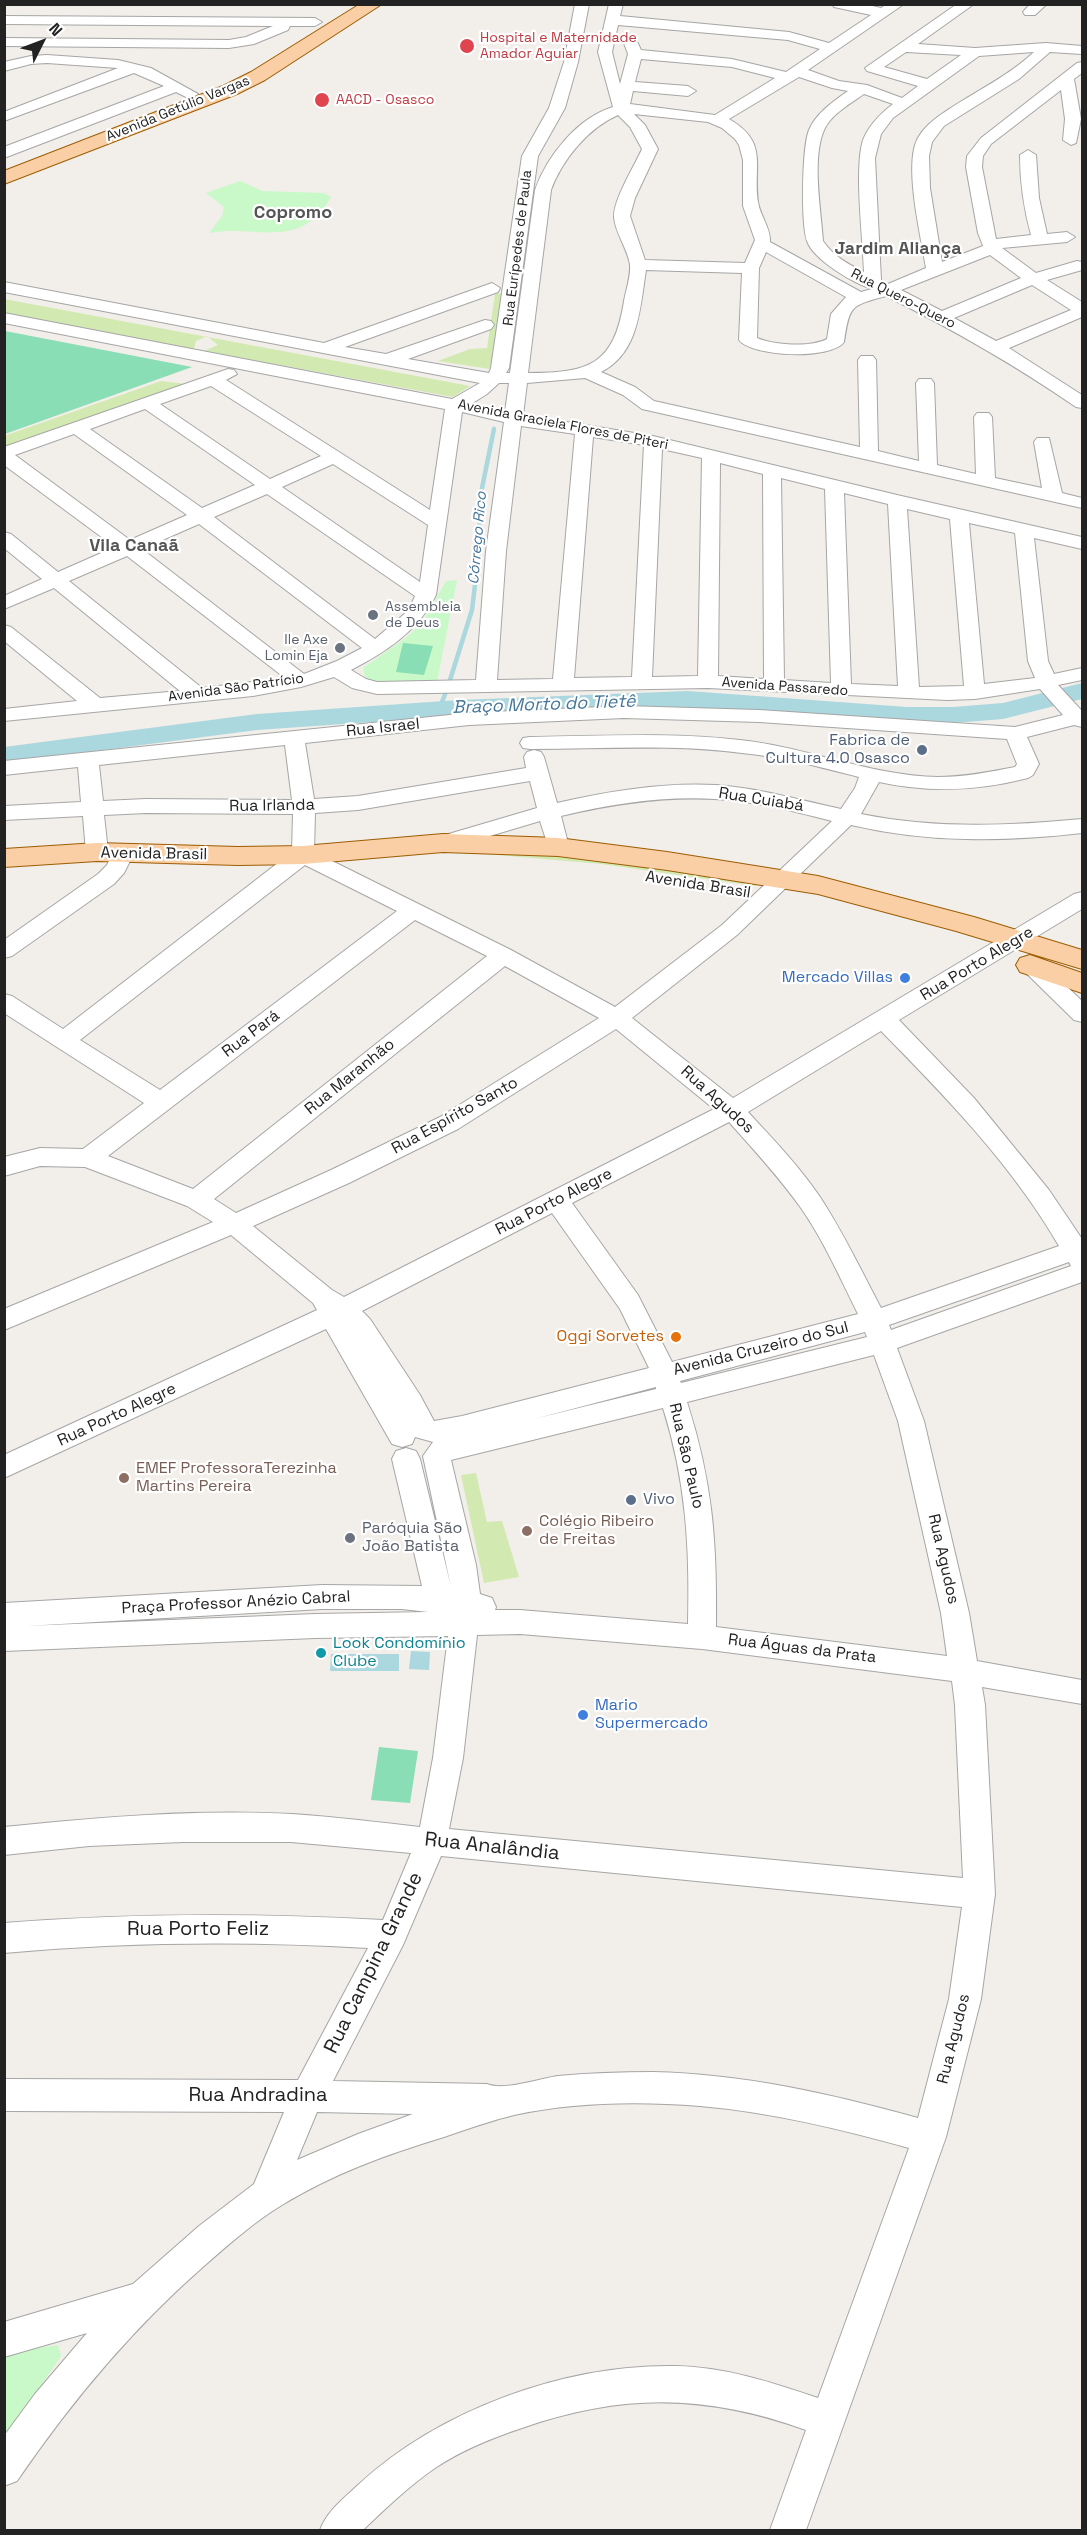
<!DOCTYPE html>
<html>
<head>
<meta charset="utf-8">
<style>
  body { margin:0 }
  #map { position:relative; width:1087px; height:2535px; overflow:hidden; background:#f2eee9; font-family:"Space Grotesk",sans-serif }
  canvas { display:block }
  .frame { position:absolute; inset:0; border:6px solid #222; pointer-events:none }
  .north { position:absolute; left:12px; top:12px; width:60px; height:60px; -webkit-text-stroke:4px #fff; paint-order:stroke; rotate:48deg; font-size:16px; font-weight:700; line-height:24px; text-align:center; color:#222 }
  .north::after { content:''; display:block; margin:auto; width:21px; height:27px; background:#222; clip-path:polygon(50% 0,100% 100%,50% 72%,0 100%) }
</style>
</head>
<body>
<div id="map">
<canvas width="1087" height="2535"></canvas>
<div class="frame"></div>
<div class="north">N</div>
</div>
<script>
const ctx = document.querySelector('canvas').getContext('2d');
ctx.lineJoin = 'round';
function fillPath(path, color) {
  ctx.fillStyle = color;
  ctx.fill(path, 'evenodd');
}
function trace(path, color, width, dash) {
  ctx.strokeStyle = color;
  ctx.lineWidth = width;
  ctx.lineCap = dash ? 'butt' : 'round';
  ctx.setLineDash(dash || []);
  ctx.stroke(path);
}
function label(font, color, halo, rows, align = 'center') {
  ctx.font = font + ' "Space Grotesk",sans-serif';
  ctx.lineWidth = 4.5;
  ctx.setLineDash([]);
  ctx.textBaseline = 'middle';
  ctx.strokeStyle = halo;
  ctx.fillStyle = color;
  for (const [text, x, y, turn = 0] of rows) {
    ctx.save();
    ctx.translate(x, y);
    ctx.rotate((+turn || 0) * Math.PI / 180);
    ctx.textAlign = isNaN(turn) ? turn : align;
    if (halo) ctx.strokeText(text, 0, 0);
    ctx.fillText(text, 0, 0);
    ctx.restore();
  }
}
const grass = new Path2D(`
  M503 293 490 369 438 361 470 349 487 348 495 294Z
  M4 299 470 386 453 397 204 351 218 345 207 336 196 341 194 349 5 313Z
  M161 381 186 384 5 447 4 436Z
  M451 851 603 857 758 879 756 886 601 864Z
  M476 1473 487 1522 502 1521 519 1577 484 1583 461 1475Z`);
const park = new Path2D(`
  M240 181 263 191 324 193 331 197C299 252 258 224 209 233L222 216 224 207 206 193Z
  M457 580 437 682 377 684 365 677 363 668 407 637 422 623 446 581Z
  M58 2345 61 2356 5 2439V2353Z`);
const pitch = new Path2D(`
  M5 331 192 367 5 434Z
  M403 643 433 646 424 675 396 672Z
  M379 1747 418 1751 410 1803 371 1800Z`);
const water = new Path2D(`
  M411 1651 430 1652 429 1670 409 1669Z
  M331 1654H399V1671H330Z`);
const streamFar1 = new Path2D(`
  M494 430V428`);
const stream = new Path2D(`
  M450 680 472 610 478 559 481 493 494 429
  M439 709 446 692`);
const river = new Path2D(`
  M1082 683V699L1003 719 953 723H907L688 707 459 716 257 730 4 763V747L257 714 459 700 688 691 907 707H953L1003 703Z`);
const minor = new Path2D(`
  M575 4H589L578 62 565 108 538 156 509 368 506 373H510L535 190C547 156 577 118 613 107L598 52 609 4H623L620 16 789 32 829 43 871 15 834 7 832 4H864L881 8 887 4H904L808 70 839 81 867 85 902 98 918 86 867 71 865 68 957 4H974L918 44 975 48 1046 43 1082 46V54L1050 52 1019 79 944 126 932 142 929 156 930 188 942 262 983 246 978 233 966 167 967 156 981 138 1077 63 1082 62V73L1074 79 1081 119 1076 143 1071 145 1063 140 1065 119 1061 90 991 144 983 156 982 167 996 239 1031 235C1024 209 1020 183 1020 155L1028 150 1036 155 1039 198 1047 234 1067 232 1075 237 1067 242 1002 248 1036 273 1077 261 1082 262V270L1047 280 1082 302V317L1009 348 1082 395V408L1076 407C1015 365 952 329 886 296 850 306 850 305 844 342 831 360 752 357 739 340L742 273 646 270C640 308 639 353 601 372L635 387 654 401 860 447 858 360 861 356H873L876 360 878 451 919 461 916 383 919 379H931L934 383 937 465 976 474 974 417 977 413H989L992 417 995 478 1042 488 1034 442 1037 438H1049L1062 493 1082 498V508L642 409 623 395 585 378 527 383 523 415 653 436 897 495 1082 537V549L1034 538 1048 661 1054 674 1082 668V680L1058 685 1082 711V727L1074 725 1027 737 1039 764 1033 775 1028 778C978 791 929 793 879 782L861 814C935 829 1007 826 1082 819V833C1004 842 928 843 851 825L737 935 632 1018 733 1098 1074 894 1082 892V909L899 1020 974 1098 1049 1190 1082 1239V1282L897 1348 924 1421 969 1613 977 1661 1082 1680V1704L982 1687 985 1705 995 1894 981 1999 946 2137 806 2530H770L806 2430C706 2394 623 2393 522 2428 492 2438 462 2450 435 2468 409 2486 386 2508 363 2530H320C327 2511 343 2499 358 2485 439 2410 564 2364 676 2366 725 2367 771 2382 818 2398L909 2148C840 2129 771 2112 700 2106 638 2101 574 2102 514 2115 490 2121 467 2129 444 2137 388 2154 332 2174 282 2205 254 2222 229 2244 204 2266 132 2329 71 2402 17 2481L4 2486V2436L35 2394 87 2333 4 2357V2322L133 2284 199 2226 254 2184 284 2112 4 2111V2079L298 2080 368 1948C247 1941 126 1942 4 1953V1923C131 1913 256 1913 383 1920L411 1853 291 1842H183L89 1846 4 1855V1827C99 1817 197 1809 292 1814 335 1817 377 1822 420 1827L433 1758 448 1636 315 1638 4 1651V1603L322 1585 422 1586 392 1459 396 1451 406 1448 416 1451 420 1459 451 1587 423 1456 433 1442 415 1437 412 1444 402 1447 392 1444 326 1329 4 1478V1455L317 1310 313 1303 231 1235 4 1330V1309L213 1222 187 1206 85 1167 40 1166 4 1176V1157L40 1148 83 1149 144 1103 4 1013V994L12 996 63 1029 292 852 293 814 146 813 104 815 108 852 105 857 97 859 89 857 86 852 83 816 4 820V806L81 802 78 767 4 775V761L469 713 624 706 759 710 1015 727 1063 715 1040 689 975 699 947 700 708 688 377 694 352 688 334 677 301 687 253 696 4 721V709L77 701 4 641V625L11 627 100 698 180 691 54 588 4 609V596L42 579 4 548V532L11 534 58 572 115 547 4 465V447L228 369 234 370 237 374 226 380 430 510 445 409 4 323V313L452 399 480 383 4 292V282L324 343 492 283 500 288 498 292 345 347 386 354 485 320 491 321 494 325 491 329 408 359 489 373 491 368 522 156 549 108 564 62ZM618 25 788 40 820 49 786 72 732 59 641 50 634 35 629 34 622 38 628 54 620 84 612 52ZM906 52 961 55 927 79 884 67ZM1034 52C1004 80 967 95 935 119 927 125 918 135 915 145 906 175 921 237 926 268L888 284 881 280 875 158 881 134 893 118 979 56ZM641 59 732 67 775 78 715 115 630 104 633 91 688 96 696 91 688 86 635 82ZM799 77 832 88 848 91C834 101 816 113 809 130 802 147 801 223 807 241 813 260 855 284 872 289L861 292 770 242C771 228 760 216 758 202 753 165 769 142 729 119ZM864 94 893 104C880 114 869 125 863 140 854 168 863 239 864 272 848 264 833 256 823 241 821 210 811 156 825 128 832 114 851 103 864 94ZM634 114 708 122 722 128 735 139 739 145 743 160V206L755 240 745 263 645 260 630 216 635 198 658 149 645 125ZM618 115 630 127 642 149C635 165 613 200 614 217 615 233 628 249 630 265 631 276 626 290 624 301 614 365 589 373 528 373L551 190C562 160 588 128 618 115ZM766 252 846 297 831 314 827 339C810 348 774 345 757 338L759 268ZM990 255 1021 278 942 311 901 290ZM1032 285 1071 310 996 341 954 318ZM499 383H509L505 412 471 404 487 394ZM211 386 321 456 270 479 160 404ZM145 409 255 485 202 508 90 429ZM462 412 504 422 486 551 476 680 377 682 366 679 351 670C386 652 418 631 436 595ZM521 426 575 434 553 679 497 680 506 551ZM74 434 187 515 130 540 15 455ZM593 437 644 445 632 677 574 678ZM662 449 702 458 698 676 652 677ZM720 463 763 474 764 679 718 676ZM333 464 428 525 420 582 282 487ZM781 478 825 489 831 683 784 680ZM844 493 888 504 898 686 851 684ZM267 494 415 596 409 610 375 639 214 517ZM907 509 950 519 964 686 919 687ZM969 523 1015 533 1028 661 1035 678 984 684ZM199 524 362 648 337 661 304 674 142 549ZM127 556 285 678 202 688 69 581ZM624 718 759 722 1007 739 1017 764 1015 767C990 772 964 777 938 777 872 776 807 747 740 740 671 732 600 736 530 737L523 738 520 743 523 748 530 749C600 749 672 744 742 753 782 757 820 767 859 777L855 788 841 809C800 800 758 788 716 785 663 782 609 791 557 803L544 757 541 752 534 750 527 752 524 757 526 768 358 796 314 799 305 743 469 725ZM285 745 292 800 146 799 103 801 99 765ZM530 781 537 808 435 838 432 843 435 848 443 850 540 821 550 852 558 854 566 852 569 847 561 816C611 804 663 796 715 799 754 801 793 811 832 821L722 925 615 1007 511 950 314 852 315 813 358 810ZM305 865 397 911 160 1090 80 1040ZM415 920 487 956 193 1189 108 1156ZM505 966 599 1018 440 1117 331 1170 236 1213 214 1199ZM616 1029 714 1109 344 1297 332 1290 253 1226 349 1183 458 1129ZM881 1031C946 1097 1012 1165 1059 1246L881 1308C861 1270 843 1232 820 1197 799 1166 773 1139 748 1112ZM729 1122C754 1150 779 1177 801 1208 824 1241 840 1278 858 1314L672 1362 638 1295 572 1203ZM552 1213 620 1309 649 1368 462 1416 434 1421 420 1395 370 1319 362 1311ZM1069 1262 1071 1266 891 1330 889 1325ZM865 1332 867 1337 681 1383 680 1381ZM874 1355 898 1421 941 1613 947 1656 716 1627C717 1543 713 1483 687 1402ZM656 1387V1389L534 1419ZM663 1408C686 1481 690 1548 688 1624L520 1610H495L496 1607 492 1598 480 1594 476 1565 451 1460ZM322 1609H402L428 1612 315 1614 26 1626ZM520 1634 702 1649 952 1681 955 1705 963 1878 449 1829 463 1758 477 1635ZM441 1856 962 1907 949 1999 918 2118C831 2094 744 2074 653 2072 622 2072 590 2073 558 2076 538 2079 504 2091 487 2084L333 2081 403 1945ZM317 2112 413 2114 358 2134 297 2160Z
  M1030 4H1047L1035 15H1025L1023 12Z
  M4 16 315 18 322 22 315 26H290L288 30 254 44 229 48 4 46V38L229 40 246 37 273 26 4 24Z
  M47 55 118 60 151 68 198 94 190 99 176 92 4 158V147L164 86 134 73 4 121V112L118 68 47 63 31 64 4 71V62L31 56Z
  M123 846 131 848 134 853 124 873 114 884 12 956 4 958V940L98 874 107 865 115 848Z
  M1032 958 1040 961 1082 1001V1022L1074 1020 1024 971 1021 966 1024 961Z`);
const major = new Path2D(`
  M360 4H382L265 80 237 94 4 184V171L223 86 251 72Z
  M443 834 558 838 667 852 818 876 974 917 1082 950V969L956 931 818 894 667 870 558 856 443 852 303 864 238 865 97 861 4 867V849L97 843 238 847 303 846Z
  M1030 955 1082 973V993L1020 972 1016 965 1020 958Z`);
const markers = [
  [467,46,8,"#e0444e"],
  [322,100,8,"#e0444e"],
  [373,615,6,"#6b7280"],
  [340,648,6,"#6b7280"],
  [922,750,6,"#5c6f8a"],
  [905,978,6,"#3f7fe0"],
  [676,1337,6,"#e8710a"],
  [124,1478,6,"#8d6e63"],
  [631,1500,6,"#5c6f8a"],
  [527,1531,6,"#8d6e63"],
  [350,1538,6,"#6b7280"],
  [321,1653,6,"#0f9aa8"],
  [583,1715,6,"#3f7fe0"]
];
const farHealthnames = [
  ["Hospital e Maternidade",480,38],
  ["Amador Aguiar",480,54],
  ["AACD - Osasco",336,100]
];
const farStreetnames = [
  ["Avenida Getúlio Vargas",178,109,-22],
  ["Rua Eurípedes de Paula",518,248,-83],
  ["Rua Quero-Quero",903,299,27],
  ["Avenida Graciela Flores de Piteri",563,425,11],
  ["Avenida Passaredo",785,687,4],
  ["Avenida São Patrício",236,688,-8]
];
const farWorshipnames = [
  ["Assembleia",385,607],
  ["de Deus",385,623],
  ["Ile Axe",328,640,"right"],
  ["Lomin Eja",328,656,"right"]
];
const farWaternames = [
  ["Córrego Rico",478,538,-85]
];
const streetNames = [
  ["Rua Israel",383,728,-6],
  ["Rua Cuiabá",761,800,9],
  ["Rua Irlanda",272,806,-1],
  ["Avenida Brasil",154,854,1],
  ["Avenida Brasil",698,885,9],
  ["Rua Porto Alegre",977,964,-31],
  ["Rua Pará",251,1034,-37],
  ["Rua Maranhão",350,1077,-39],
  ["Rua Agudos",717,1100,42],
  ["Rua Espírito Santo",455,1116,-29],
  ["Rua Porto Alegre",554,1202,-27],
  ["Avenida Cruzeiro do Sul",761,1349,-14],
  ["Rua Porto Alegre",117,1415,-25],
  ["Rua São Paulo",686,1456,77],
  ["Rua Agudos",943,1559,77],
  ["Praça Professor Anézio Cabral",236,1603,-3],
  ["Rua Águas da Prata",802,1649,7],
  ["Rua Agudos",954,2039,-76]
];
const serviceNames = [
  ["Fabrica de",910,741],
  ["Cultura 4.0 Osasco",910,759],
  ["Vivo",643,1500,"left"]
];
const shopNames = [
  ["Mercado Villas",893,978],
  ["Mario",595,1706,"left"],
  ["Supermercado",595,1724,"left"]
];
const foodNames = [
  ["Oggi Sorvetes",664,1337]
];
const educationNames = [
  ["EMEF ProfessoraTerezinha",136,1469],
  ["Martins Pereira",136,1487],
  ["Colégio Ribeiro",539,1522],
  ["de Freitas",539,1540]
];
const worshipNames = [
  ["Paróquia São",362,1529],
  ["João Batista",362,1547]
];
const cultureNames = [
  ["Look Condomínio",333,1644],
  ["Clube",333,1662]
];
const farDistrictnames = [
  ["Copromo",293,213],
  ["Jardim Aliança",898,249],
  ["Vila Canaã",134,546]
];
const waterNames = [
  ["Braço Morto do Tietê",544,705,-2]
];
const nearStreetnames = [
  ["Rua Analândia",492,1847,6],
  ["Rua Porto Feliz",198,1930],
  ["Rua Campina Grande",374,1963,-64],
  ["Rua Andradina",258,2096]
];
fillPath(grass, '#d2eab1');
fillPath(park, '#c9f9c9');
fillPath(pitch, '#89deb6');
fillPath(water, '#abd7de');
trace(streamFar1, '#abd7de', 3);
trace(stream, '#abd7de', 4.5);
fillPath(river, '#abd7de');
trace(minor, '#a6a6a6', 2);
trace(major, '#9d5d03', 2);
fillPath(minor, '#fff');
fillPath(major, '#facfa5');
for (const [x, y, r, color] of markers) {
  const dot = new Path2D();
  dot.arc(x, y, r, 0, 2 * Math.PI);
  ctx.fillStyle = color;
  ctx.fill(dot);
  trace(dot, '#fff', 2);
}
label('14px', '#be3a42', '#fff', farHealthnames, 'left');
label('14px', '#222', '#fff', farStreetnames);
label('14px', '#5b616d', '#fff', farWorshipnames, 'left');
label('italic 15px', '#467699', '#fff', farWaternames);
label('16px', '#222', '#fff', streetNames);
label('16px', '#4e5e75', '#fff', serviceNames, 'right');
label('16px', '#366cbe', '#fff', shopNames, 'right');
label('16px', '#c56008', '#fff', foodNames, 'right');
label('16px', '#785e54', '#fff', educationNames, 'left');
label('16px', '#5b616d', '#fff', worshipNames, 'left');
label('16px', '#0d838f', '#fff', cultureNames, 'left');
label('bold 18px', '#555', '#fff', farDistrictnames);
label('italic 18px', '#467699', '#fff', waterNames);
label('20px', '#222', '#fff', nearStreetnames);
</script>
</body>
</html>
